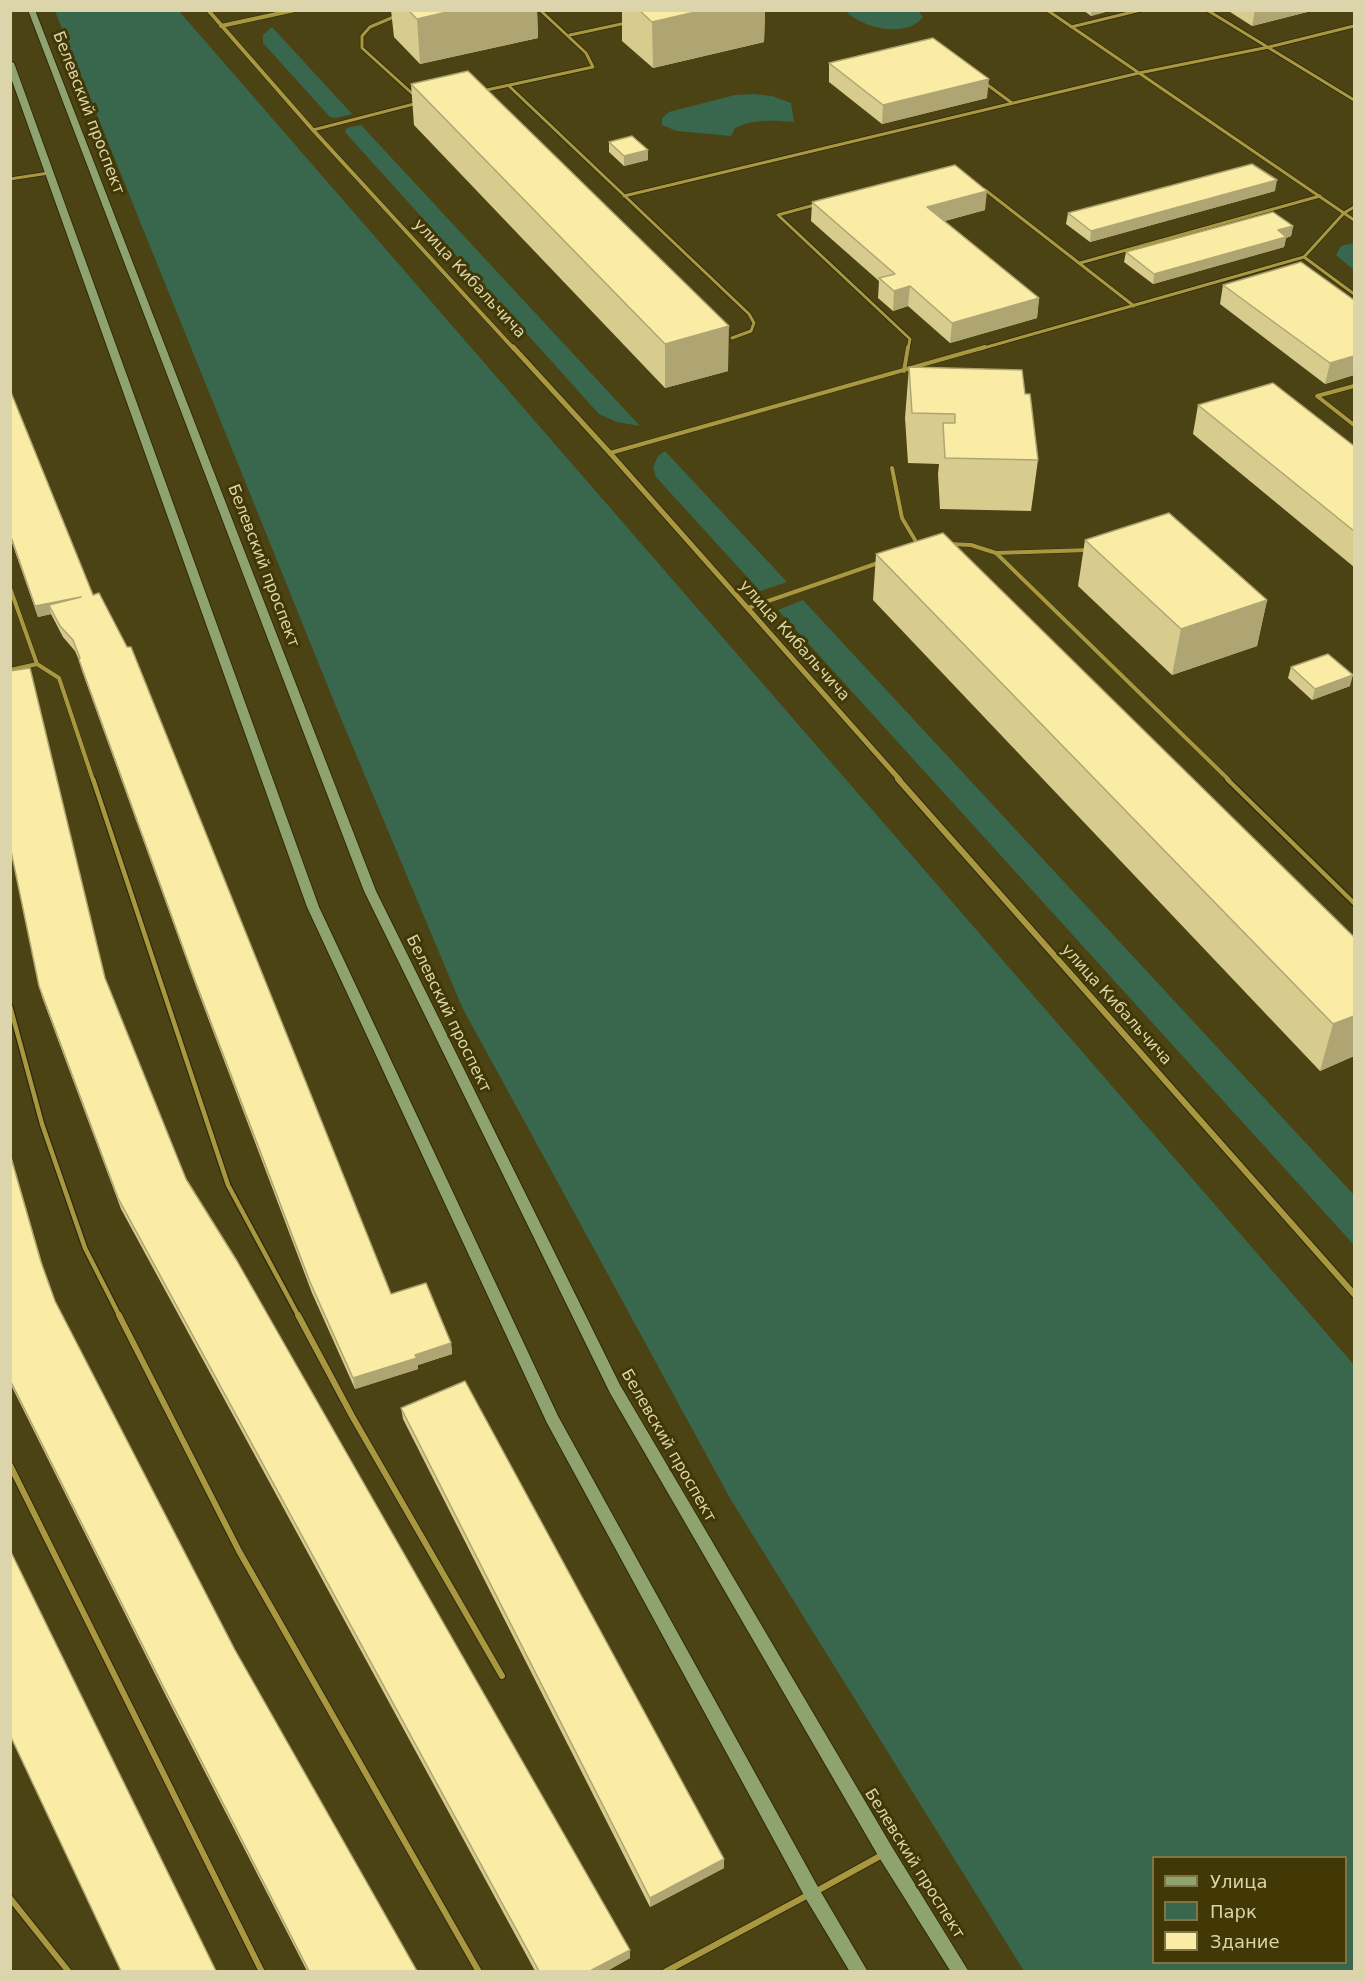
<!DOCTYPE html>
<html>
<head>
<meta charset="utf-8">
<style>
  body { margin:0 }
  #map { position:relative; width:1365px; height:1982px; overflow:hidden; background:#4b4313; font-family:"DejaVu Sans",sans-serif }
  canvas { display:block }
  .frame { position:absolute; inset:0; border:12px solid #dcd4ab; pointer-events:none }
  .legend { position:absolute; left:1152px; top:1856px; width:195px; height:108px; box-sizing:border-box; background:#413806; border:2px solid #7f7648; margin:0; padding:8px 10px; list-style:none; font-size:18px; color:#dcd4ab }
  .legend li { display:flex; align-items:center; gap:12px; height:30px }
  .legend b { width:30px; border:2px solid #7f7648 }
</style>
</head>
<body>
<div id="map">
<canvas width="1365" height="1982"></canvas>
<div class="frame"></div>
<ul class="legend">
<li><b style="height:8px;background:#8ea36e"></b>Улица</li>
<li><b style="height:16px;background:#39674e"></b>Парк</li>
<li><b style="height:16px;background:#faeca4"></b>Здание</li>
</ul>
</div>
<script>
const ctx = document.querySelector('canvas').getContext('2d');
ctx.lineJoin = 'round';
function fillPath(path, color) {
  ctx.fillStyle = color;
  ctx.fill(path, 'evenodd');
}
function trace(path, color, width, dash) {
  ctx.strokeStyle = color;
  ctx.lineWidth = width;
  ctx.lineCap = dash ? 'butt' : 'round';
  ctx.setLineDash(dash || []);
  ctx.stroke(path);
}
function label(font, color, halo, rows, align = 'center') {
  ctx.font = font + ' "DejaVu Sans",sans-serif';
  ctx.lineWidth = 6;
  ctx.setLineDash([]);
  ctx.textBaseline = 'middle';
  ctx.strokeStyle = halo;
  ctx.fillStyle = color;
  for (const [text, x, y, turn = 0] of rows) {
    ctx.save();
    ctx.translate(x, y);
    ctx.rotate((+turn || 0) * Math.PI / 180);
    ctx.textAlign = isNaN(turn) ? turn : align;
    if (halo) ctx.strokeText(text, 0, 0);
    ctx.fillText(text, 0, 0);
    ctx.restore();
  }
}
const green = new Path2D(`
  M55 11H179L1354 1365V1971H1024L731 1500 462 1007 337 709ZM1154 1858H1346V1962H1154Z
  M846 11H918L923 17C906 39 862 28 846 11Z
  M272 27 352 114 336 118 330 117 263 43V35Z
  M754 94 772 96 791 103 794 122C776 120 752 119 735 128L731 136 677 131 662 125V118L669 112 735 95Z
  M361 125 640 426 617 422 599 414 345 132 347 128Z
  M1354 243V270L1336 255 1341 246Z
  M665 451 787 582 760 591 656 477 653 467 658 456Z
  M803 600 1354 1195V1245L778 610Z`);
const laneFar3 = new Path2D(`
  M1047 10 1354 220
  M1207 10 1354 100
  M396 16 370 27 362 36V48L415 96
  M1071 27 1141 10
  M570 35 626 23
  M985 83 1012 103
  M509 86 749 314 754 323 751 331 732 338
  M482 91 593 67 586 53 540 10
  M313 130 418 103
  M10 179 49 173
  M984 189 1134 306
  M624 196 1139 73 1269 47 1354 26
  M818 204 778 215 910 339 908 349
  M1304 257 1354 294
  M1080 263 1320 196
  M980 349 1304 257 1344 213 1354 207`);
const laneFar2 = new Path2D(`
  M904 371 908 347
  M1317 396 1354 425
  M1317 396 1354 386
  M610 453 985 347
  M892 468 902 518 918 545
  M950 544 971 545 996 553 1229 780
  M996 553 1089 550
  M10 588 37 664 59 678 93 780
  M748 608 878 563
  M10 670 37 664`);
const laneFar1 = new Path2D(`
  M93 779 228 1185 299 1317
  M1227 779 1354 903
  M10 1006 42 1124 85 1248 120 1317`);
const lane = new Path2D(`
  M119 1315 239 1551 479 1972
  M298 1315 352 1416 502 1676
  M10 1465 262 1972
  M815 1892 882 1855
  M10 1898 69 1972
  M665 1972 808 1895`);
const streetFar2 = new Path2D(`
  M208 10 313 130 514 349
  M221 26 295 10`);
const streetFar1 = new Path2D(`
  M513 347 610 453 900 780`);
const street = new Path2D(`
  M898 779 1354 1294`);
const secondary = new Path2D(`
  M28 10H35L376 891 620 1385 892 1847 969 1972H951L880 1859 610 1393 364 891Z
  M10 61 14 63 319 907 558 1416 818 1887 868 1972H850L806 1899 547 1423 307 907 10 75Z`);
const wall = new Path2D(`
  M391 10H537L538 38 420 64 394 37Z
  M622 10H765L764 42 653 68 622 41Z
  M1083 10H1112L1091 16Z
  M1227 10H1315L1252 26Z
  M829 63 987 98 882 124 829 82Z
  M411 84 728 371 665 388 414 125Z
  M609 142 648 160 624 166 609 152Z
  M1275 191 1090 242 1066 224 1068 213Z
  M812 202 985 210 945 221 1039 298 1037 318 950 343 908 306 893 311 878 298 879 281 811 221Z
  M1293 226 1291 236 1286 238 1284 247 1153 284 1124 262 1126 252Z
  M1223 285 1354 300V375L1325 384 1220 304Z
  M909 367 1025 394 1038 460 1031 511 940 509 938 474 939 464 908 463 905 418Z
  M10 390 93 595 391 1294 451 1343 452 1354 418 1365V1369L355 1389 312 1293 197 989 82 671 79 660 75 651 63 637 51 614 38 617 10 537Z
  M1198 405 1354 446V567L1193 434Z
  M1085 540 1267 600 1257 646 1172 675 1078 586Z
  M876 554 1354 937V1056L1320 1071 873 600Z
  M1291 667 1350 686 1312 700 1288 678Z
  M105 978 186 1179 630 1958 607 1971H535L121 1209 42 997 39 986Z
  M10 1153 43 1267 55 1301 235 1650 417 1971H307L167 1698 10 1383Z
  M401 1408 724 1859V1868L650 1907 403 1419Z`);
const shadedWall = new Path2D(`
  M455 10H537L538 38 420 64 417 19Z
  M704 10H765L764 42 653 68 652 22Z
  M1091 10H1112L1091 16Z
  M1255 10H1315L1252 26Z
  M989 79 987 98 882 124 883 105Z
  M648 150V160L624 166V156Z
  M1277 180 1275 191 1090 242 1091 231Z
  M987 191 985 210 925 226 927 207Z
  M1293 226 1291 236 1286 238 1284 247 1153 284 1154 274 1278 230Z
  M910 286 908 306 893 311 894 291Z
  M1039 298 1037 318 950 343 952 323Z
  M729 326 728 371 665 388V344Z
  M1354 356V375L1325 384 1330 363Z
  M81 597 49 605 51 614 38 617 35 606Z
  M1267 600 1257 646 1172 675 1181 629Z
  M1353 675 1350 686 1312 700 1315 689Z
  M1354 1016V1056L1320 1071 1333 1024Z
  M451 1343 452 1354 418 1365V1369L355 1389 353 1378 415 1355Z
  M724 1859V1868L650 1907V1898Z
  M630 1950V1958L607 1971H590Z`);
const building = new Path2D(`
  M408 10H455L417 19Z
  M639 10H704L652 22Z
  M933 38 989 79 883 105 829 63Z
  M468 71 729 326 665 344 411 84Z
  M632 136 648 150 624 156 609 142Z
  M1252 164 1277 180 1091 231 1068 213Z
  M955 165 987 191 927 207 1039 298 952 323 910 286 894 291 879 278 895 274 812 202Z
  M1273 212 1293 226 1278 230 1286 237 1154 274 1126 252Z
  M1301 262 1354 300V356L1330 363 1223 285Z
  M909 367 1022 370 1025 394H1030L1038 460 945 458 943 423H955V414L912 413Z
  M1273 383 1354 446V531L1198 405Z
  M10 390 93 595 99 593 127 647H131L391 1294 426 1283 451 1343 415 1355 417 1358 353 1378 310 1282 194 978 79 660 80 658 73 640 60 626 49 605 81 597 35 606 10 534Z
  M1169 513 1267 600 1181 629 1085 540Z
  M943 533 1354 937V1016L1333 1024 876 554Z
  M1328 654 1353 675 1315 689 1291 667Z
  M30 668 105 978 186 1179 237 1261 630 1950 590 1971H539L118 1198 39 986 10 846V671Z
  M10 1154 41 1262 55 1301 235 1650 417 1971H309L164 1688 10 1380Z
  M465 1381 724 1859 650 1898 401 1408Z
  M10 1550 216 1971H121L10 1735Z`);
const streetNames = [
  ["Белевский проспект",88,113,69],
  ["улица Кибальчича",469,279,47],
  ["Белевский проспект",263,566,69],
  ["улица Кибальчича",794,641,48],
  ["улица Кибальчича",1116,1005,48],
  ["Белевский проспект",448,1014,64],
  ["Белевский проспект",668,1446,60],
  ["Белевский проспект",914,1864,58]
];
fillPath(green, '#39674e');
trace(laneFar3, '#2e290d', 4.5);
trace(laneFar2, '#2e290d', 5);
trace(laneFar1, '#2e290d', 7);
trace(lane, '#2e290d', 8);
trace(streetFar2, '#2e290d', 5);
trace(streetFar1, '#2e290d', 7);
trace(street, '#2e290d', 8);
trace(secondary, '#2e290d', 2);
trace(laneFar3, '#a99840', 3);
trace(laneFar2, '#a99840', 4);
trace(laneFar1, '#a99840', 4.5);
trace(lane, '#a99840', 6);
trace(streetFar2, '#a99840', 4);
trace(streetFar1, '#a99840', 5);
trace(street, '#a99840', 6);
fillPath(secondary, '#8ea36e');
fillPath(wall, '#d7cb8d');
fillPath(shadedWall, '#afa573');
fillPath(building, '#faeca4');
trace(building, '#afa573', 1.5);
label('16px', '#dcd4ab', '#413806', streetNames);
</script>
</body>
</html>
